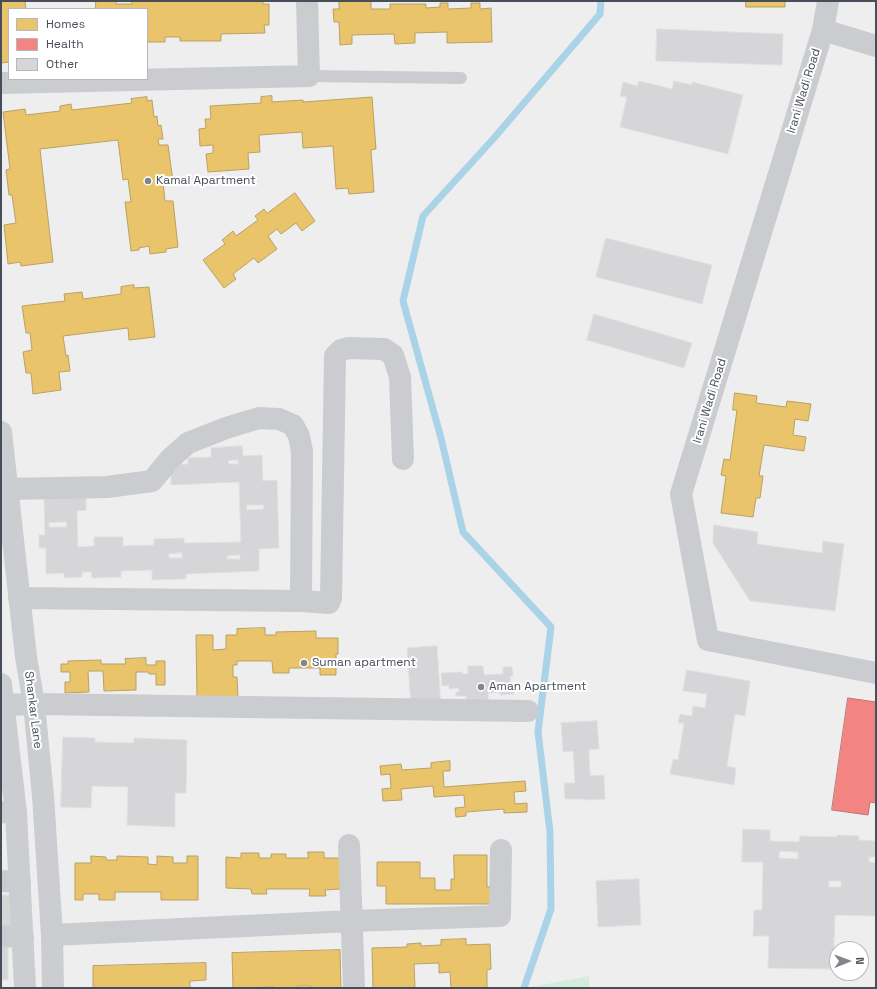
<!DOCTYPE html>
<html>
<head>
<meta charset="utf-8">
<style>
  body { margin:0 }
  #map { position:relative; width:877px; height:989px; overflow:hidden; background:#efeeee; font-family:"Space Grotesk",sans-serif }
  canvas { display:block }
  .frame { position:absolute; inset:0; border:2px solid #464e59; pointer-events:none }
  .legend { position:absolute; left:8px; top:8px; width:140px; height:72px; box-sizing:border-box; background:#fff; border:1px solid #b5b8bd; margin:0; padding:5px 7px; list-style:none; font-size:12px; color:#464e59 }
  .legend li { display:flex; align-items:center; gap:8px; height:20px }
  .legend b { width:20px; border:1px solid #b5b8bd }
  .north { position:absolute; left:829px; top:941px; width:40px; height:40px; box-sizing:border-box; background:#fff; border:1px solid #b5b8bd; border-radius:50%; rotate:89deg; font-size:11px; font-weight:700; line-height:16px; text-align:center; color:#464e59 }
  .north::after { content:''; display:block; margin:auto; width:14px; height:18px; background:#81868d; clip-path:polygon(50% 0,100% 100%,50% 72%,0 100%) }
</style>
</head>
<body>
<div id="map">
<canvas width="877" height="989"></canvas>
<div class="frame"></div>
<ul class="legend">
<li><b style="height:11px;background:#e9c46a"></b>Homes</li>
<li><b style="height:11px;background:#f28482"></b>Health</li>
<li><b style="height:11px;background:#d6d6d8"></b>Other</li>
</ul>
<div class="north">N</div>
</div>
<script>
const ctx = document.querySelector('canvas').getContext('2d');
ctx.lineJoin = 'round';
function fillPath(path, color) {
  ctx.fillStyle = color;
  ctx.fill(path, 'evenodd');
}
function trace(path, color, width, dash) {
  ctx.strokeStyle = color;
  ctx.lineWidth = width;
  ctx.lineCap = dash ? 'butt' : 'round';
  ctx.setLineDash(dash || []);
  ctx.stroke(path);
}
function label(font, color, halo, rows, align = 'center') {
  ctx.font = font + ' "Space Grotesk",sans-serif';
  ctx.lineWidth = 4;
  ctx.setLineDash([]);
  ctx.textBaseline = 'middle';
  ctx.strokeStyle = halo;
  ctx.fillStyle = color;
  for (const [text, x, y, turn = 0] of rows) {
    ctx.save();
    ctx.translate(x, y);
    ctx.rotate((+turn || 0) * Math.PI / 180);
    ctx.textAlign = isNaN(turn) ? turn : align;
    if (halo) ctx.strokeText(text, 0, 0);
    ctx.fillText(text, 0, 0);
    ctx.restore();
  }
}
const green = new Path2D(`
  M589 976V988H525Z`);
const homes = new Path2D(`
  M1 1H25L26 9H9V62L1 63Z
  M96 1H116V4H132V1H263V4H269V25H264L265 33 221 34V41H180V37H165V42H147V9H96Z
  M339 1H371V9H390V4H426V8L440 7V3H448V9L471 8V3H480V9L491 8 492 42 447 43V32L415 33V43L395 44 394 34 352 35V44L340 45 339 22H334L333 9H339Z
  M746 1H785V7H746Z
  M272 96V102L303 100V102L372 97 376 149 371 150 374 192 349 194 348 188 336 189 333 146 303 148 302 132 259 135 260 152 248 153 249 169 208 172 206 154 213 153V145L200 146 199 129 206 128 205 119H211L210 106 261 103V97Z
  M147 97V101L152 100 154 117 157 116 158 126 161 125 163 139H158L159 145H168L173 181 163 182 165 201H173L178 247 166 249V252L150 254 149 246 139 248V250L131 251 125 202H131L128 179 123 180 118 140 40 149 53 262 21 266 20 262 8 264 4 225 16 223 12 195H9L6 170 10 169 3 112 25 109 26 115 60 111V106L71 104 72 110 132 103 131 99Z
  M295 193 315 221 302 231 296 223 281 234 277 229 268 236 277 249 258 263 254 258 233 274 236 279 224 288 203 260 225 244 222 240 233 231 236 236 258 220 255 216 264 209 267 213Z
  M134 285V288L149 287 155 337 129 340 128 328 63 336 66 356 68 355 70 371 59 372 61 390 33 394 31 373H26L23 352 32 350 30 333H26L22 306 65 301 64 294 82 292 83 299 121 294V287Z
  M735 393 757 396 756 403 786 407 787 401 811 404 808 421 795 419 793 435 806 437 804 451 764 445 759 476H763L760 498H756L753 517 721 513 726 476 721 475 724 459 730 460 737 410H733Z
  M265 628V635H276V632L316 631V638H338V654H336V675H320V668H289V673H273L272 661H237V665H233V677H237L238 698H197L196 635H213V650L226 649V635H237V629Z
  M146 658V665H156V661H165V685H156V674H149V672H136V690L104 691 103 671H88L89 692 65 693V682H70V672H61V664H68V661L101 660V664H126L125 659Z
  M450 761V771H443L444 787 525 781 526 791 514 792 515 804 527 803V812L504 813V809L466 812V816L456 817 455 808 465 807 464 795 434 797 433 786 401 789 402 800 383 801 382 789 391 788 390 774 381 775 380 766 401 764 402 770 431 768V763Z
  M308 852H324V858H340V889L325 890 326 896H309L310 889H266L267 894H252L251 889 226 888V857L241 858V853H259V858H271V854H286V858H308Z
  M454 855H487V887H494V904H386V886H377V862H420V878H435V890H451V879H454Z
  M91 856 106 857V860H117V856L148 857V864L157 865V856L173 857V863H187V856H198V900H161V892H115V900H99V894H83V900H75V863H91Z
  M466 939V945L490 944 491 969 487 970V988H451L450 972 439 973V963L414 964 415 988H373L372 948 407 947V944L421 943V946L441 945V940Z
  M340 950 341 988H311V986H298V988H275L274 987 233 988 232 953Z
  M206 963V980L190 981V988H93V966Z`);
const health = new Path2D(`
  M848 698 876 702V803L870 802 868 815 832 810Z`);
const stream = new Path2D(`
  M524 988 551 909 550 832 538 732 551 627 463 532 441 438 403 301 423 216 494 138 600 14 601 1`);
const building = new Path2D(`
  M657 29 783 34 782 65 656 61Z
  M639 81 672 89 674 81 692 85V82L743 95 728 154 620 127 627 97 620 96 623 82 637 86Z
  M606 238 712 265 702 304 596 277Z
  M594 314 692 343 684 368 587 340Z
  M242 446 243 456 262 455 263 481 277 480 279 548 259 549V571L186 574V579L152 580V570L121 571V577L92 578 91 572H82V577L64 578V573L46 574V548H39V535H45L44 498 86 497V510L77 511 78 547 94 546V537H123V546L154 545V539L184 538V543L241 542 239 482 171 485V465L188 464V458L211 457V448ZM238 460V464H229L228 461ZM247 505H263L264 509 247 510ZM66 522 67 527H49V523ZM182 553V558H169V554ZM240 555V559H227V556Z
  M714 525 758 532 757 544 822 553 823 541 844 544 835 611 750 601 713 543Z
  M437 646 441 706 411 707 407 648Z
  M468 666H483L484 675 503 674V667H512L513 676H510L511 686H514V694L500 695V692L488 693V704L466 706V696H456V692H459V688L449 689V685L442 686 441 673 462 672V674H468Z
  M687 670 750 681 745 716 735 714 727 766 736 768 734 785 670 774 673 759 678 760 684 723H678L680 714 692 716 693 706 705 708 707 694 683 691Z
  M597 721 599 749 589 750 590 776 604 775 605 799 583 800V799H565L564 783H575L573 751 563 752 561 723Z
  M63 737 95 738V742L134 743V738L187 740 186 793H175V827L127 825 128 787 92 786 91 808 61 807Z
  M743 829 770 830V841L799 842 800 836 837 837V835L859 836V840L876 841V857H869V862L876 863V916L835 915 833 969 768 968 769 936H753L754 910H762L763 862H742ZM780 851 798 852V859L779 858ZM829 881H841V887H829Z
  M639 879 641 925 598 927 596 881Z
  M1 895H14L13 929H1Z
  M1 941H8V980H1Z`);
const lane = new Path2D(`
  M309 76 461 78`);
const street = new Path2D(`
  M828 1 823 30 681 494 708 640 876 673
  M823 30 876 46
  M1 83 309 76 307 1
  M7 489 107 487 152 481 170 459 188 443 226 428 259 418 279 419 293 425 299 436 302 451 301 601
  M19 598 301 601 329 603 331 598 335 356 341 350 349 348 384 349 393 355 400 377 403 459
  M4 705 34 704 528 711
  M1 812 16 813
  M349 845 354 988
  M1 881 20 882
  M52 935 352 921 500 916 501 850
  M1 936 23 937`);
const secondary = new Path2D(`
  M1 432 26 657 34 704 43 796 52 935 53 988
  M1 684 16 813 25 988`);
const markers = [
  [148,181,4,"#81868d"],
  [304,663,4,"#81868d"],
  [481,687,4,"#81868d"]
];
const streetNames = [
  ["Irani Wadi Road",804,91,-73],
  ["Irani Wadi Road",710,401,-73],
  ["Shankar Lane",33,710,83]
];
const poiNames = [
  ["Kamal Apartment",156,181],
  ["Suman apartment",312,663],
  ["Aman Apartment",489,687]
];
fillPath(green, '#d4ece0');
fillPath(homes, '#e9c46a');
trace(homes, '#b8a165', 1);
fillPath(health, '#f28482');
trace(health, '#be7476', 1);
trace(stream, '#aad3e8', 7);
fillPath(building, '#d6d6d8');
trace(building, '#e0e0e1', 1);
trace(lane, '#cacccf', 12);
trace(street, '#cacccf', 22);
trace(secondary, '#cbcdd0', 22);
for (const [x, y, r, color] of markers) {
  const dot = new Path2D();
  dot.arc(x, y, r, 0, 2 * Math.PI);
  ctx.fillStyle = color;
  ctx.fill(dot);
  trace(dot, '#fff', 1.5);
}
label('12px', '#464e59', '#fff', streetNames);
label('12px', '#464e59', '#fff', poiNames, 'left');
</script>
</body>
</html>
